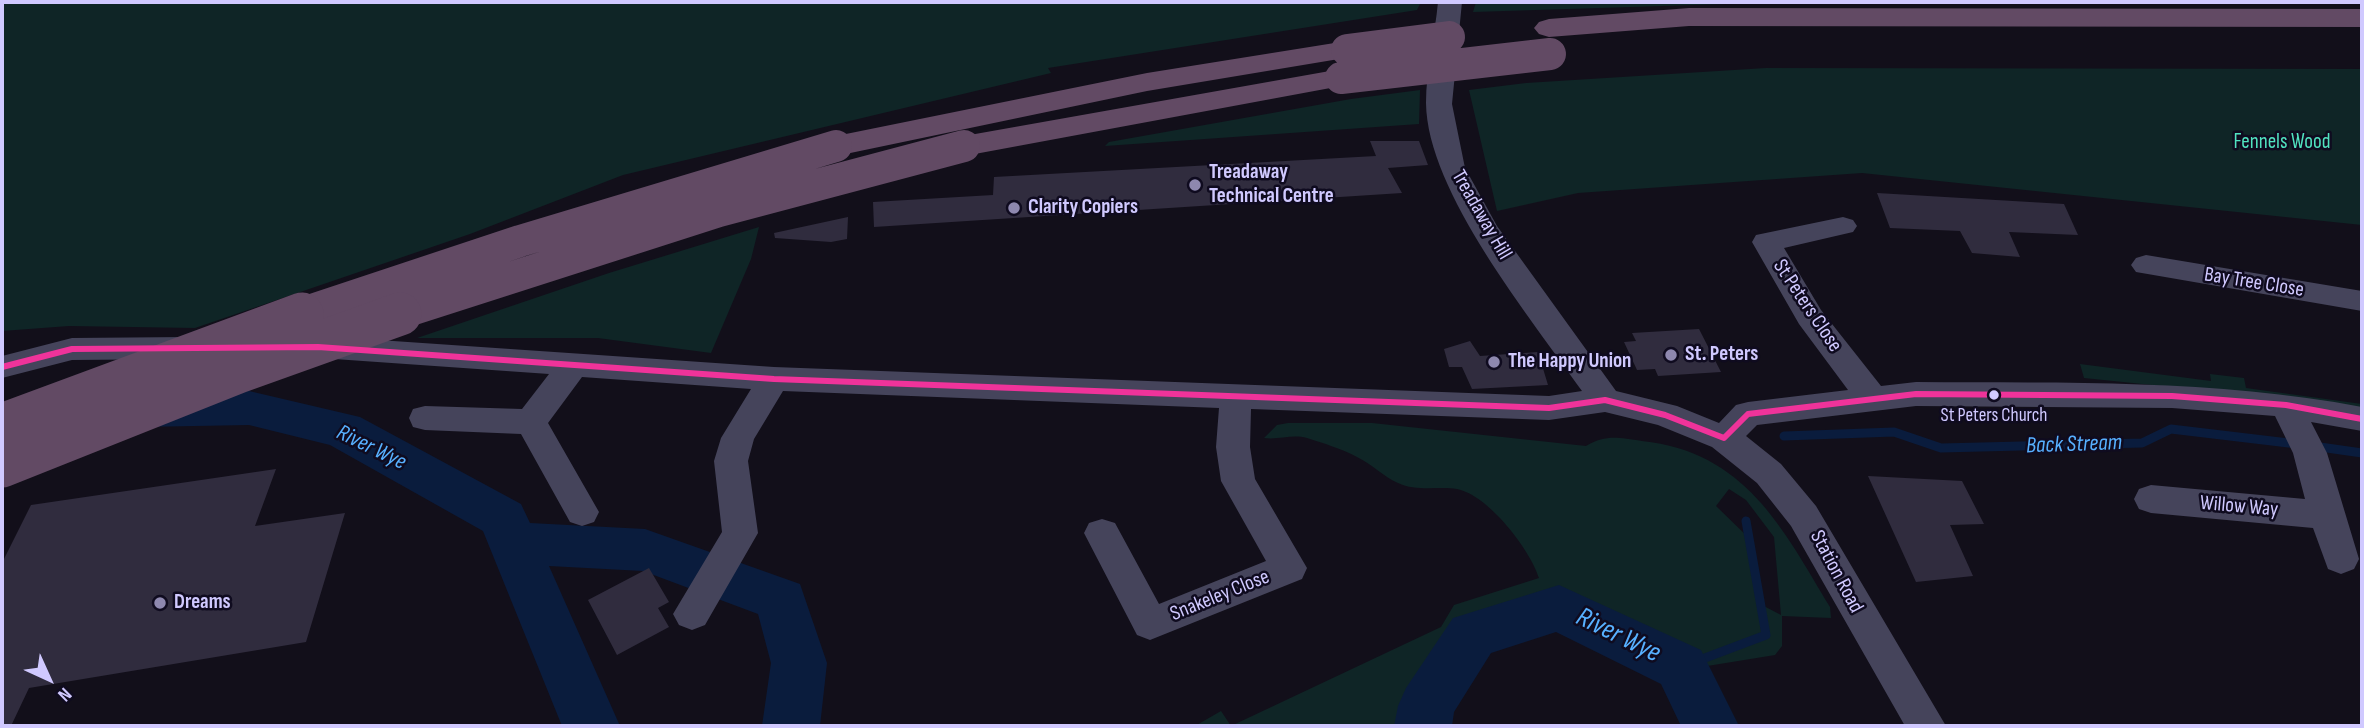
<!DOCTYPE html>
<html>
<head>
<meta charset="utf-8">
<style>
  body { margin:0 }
  #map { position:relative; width:2364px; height:728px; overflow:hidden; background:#120f1a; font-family:"Sofia Sans Condensed",sans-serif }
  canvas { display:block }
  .frame { position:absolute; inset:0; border:4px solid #d0c9ff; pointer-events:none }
  .north { position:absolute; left:14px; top:644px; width:70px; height:70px; -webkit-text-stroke:5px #0f0b1f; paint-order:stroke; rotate:135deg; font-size:19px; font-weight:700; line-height:28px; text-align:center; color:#d0c9ff }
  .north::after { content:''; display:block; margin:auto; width:24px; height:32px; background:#d0c9ff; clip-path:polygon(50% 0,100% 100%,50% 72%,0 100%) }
</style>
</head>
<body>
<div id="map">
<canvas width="2364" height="728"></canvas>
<div class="frame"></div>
<div class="north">N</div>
</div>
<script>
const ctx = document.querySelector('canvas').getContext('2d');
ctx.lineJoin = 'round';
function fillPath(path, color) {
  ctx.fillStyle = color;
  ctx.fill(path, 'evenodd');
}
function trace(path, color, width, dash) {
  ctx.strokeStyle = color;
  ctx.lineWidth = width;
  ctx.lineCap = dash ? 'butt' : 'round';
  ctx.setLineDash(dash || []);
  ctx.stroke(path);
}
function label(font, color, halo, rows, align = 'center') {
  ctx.font = font + ' "Sofia Sans Condensed",sans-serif';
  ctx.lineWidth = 5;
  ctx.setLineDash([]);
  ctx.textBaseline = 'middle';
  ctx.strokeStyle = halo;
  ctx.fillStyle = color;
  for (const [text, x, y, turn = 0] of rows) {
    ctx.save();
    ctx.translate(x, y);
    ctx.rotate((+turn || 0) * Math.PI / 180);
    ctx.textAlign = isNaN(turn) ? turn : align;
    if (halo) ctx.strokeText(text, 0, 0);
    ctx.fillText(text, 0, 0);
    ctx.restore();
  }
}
const green = new Path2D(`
  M2 2H1421L1417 10 1048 68 1051 73 623 175 470 234 195 328 69 326 2 331Z
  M1476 2H1789L1473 12Z
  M1766 68 2362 69V225L1862 173 1578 193 1497 211 1469 90 1526 83Z
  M1420 90 1419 124 1105 146 1109 142 1351 99Z
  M759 227 751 259 711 353 598 338H417L609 273Z
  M2080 364 2211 381 2210 374 2244 378 2246 388 2362 404V412L2279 398 2084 378Z
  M1288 423H1372L1586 446C1607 434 1618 438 1642 441 1745 452 1782 527 1830 607L1831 618 1782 616V646L1775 655 1701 667C1696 664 1692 666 1687 663 1583 602 1461 586 1421 726H1195L1221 711 1231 726 1441 627 1454 605 1539 578C1530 549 1488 495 1457 489 1439 486 1417 492 1398 483 1384 477 1372 464 1357 457 1342 449 1323 443 1307 438 1292 434 1279 440 1264 438L1277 425ZM1729 489 1746 500 1774 537 1781 615 1760 604 1751 540 1716 506Z`);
const stream = new Path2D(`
  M1784 436 1894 432 1941 448 2142 443 2171 429 2297 444
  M2313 446 2362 453
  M1681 667 1766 635 1746 521`);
const river = new Path2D(`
  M249 391 360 417 521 504 530 523 645 529 800 584 827 663 820 726H762L771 663 758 614 643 571 549 566 620 726H562L483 531 330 445 249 425 141 427 124 422 117 410 124 398 141 393Z
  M1559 585 1701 650 1739 726H1681L1661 684 1556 632 1491 653 1454 712 1452 726H1394L1398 706 1406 688 1453 618Z`);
const building = new Path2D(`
  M1370 141H1419L1428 165 1388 168 1402 193 874 227 873 202 993 195 994 177 1376 156Z
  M1877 193 2064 204 2078 235 2009 232 2020 257 1972 253 1960 231 1890 228Z
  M848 217 847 239 831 242 775 238 774 233Z
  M1699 329 1721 372 1658 376 1655 369 1637 370 1624 342 1636 341 1632 333Z
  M1470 341 1480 356 1538 352 1548 385 1472 389 1462 367H1449L1444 349Z
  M276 469 255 526 345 513 306 642 29 688 11 726H2V563L31 505Z
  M1868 476 1962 481 1984 524 1950 525 1973 576 1916 582Z
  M649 568 669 602 658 608 669 627 617 655 588 600Z`);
const minor = new Path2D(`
  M1438 2H1462L1452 104 1465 168 1497 226 1616 391 1677 406 1719 423 1736 405 1748 402 1848 390 1799 324 1752 242 1756 235 1843 217 1853 220 1857 226 1853 232 1784 248 1821 310 1881 386 1916 382C2066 383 2215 379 2362 407V431L2311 422 2327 453 2359 559 2354 569 2341 574 2328 569 2313 528 2151 513 2139 509 2134 499 2139 489 2151 485 2305 499 2293 453 2275 416 2172 408 1916 406 1757 425 1746 436 1781 464 1816 506 1946 726H1905L1791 526 1757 483 1712 447 1658 425 1605 412 1549 420 1251 409 1250 447 1255 479 1307 568 1302 579 1150 640 1137 635 1084 533 1089 523 1102 519 1115 523 1159 604 1266 561 1221 481 1216 447 1219 408 783 391 754 439 748 461 758 533 705 625 692 630 679 625 673 614 722 532 714 461 721 438 751 389 582 377 548 423 599 512 594 522 582 526 570 522 521 434 425 430 413 427 409 418 413 409 425 406 522 409 549 374 320 358 309 355 304 347 309 339 320 336 774 367 1549 396 1582 391C1531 318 1427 192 1426 103 1426 70 1435 35 1438 2Z
  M2146 255 2362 291V311L2136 272 2131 265 2136 258Z
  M187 337 198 340 203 348 198 356 187 359 72 360 2 378V356L72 338Z`);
const highway = new Path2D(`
  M1689 8 2362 9V27L1689 26 1549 37 1539 34 1534 28 1539 22 1549 19Z
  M1347 41 1357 44 1362 50 1357 56 1147 91 836 156 825 153 820 146 825 139 836 136 1147 73Z
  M1341 69 1352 72 1356 78 1352 84 964 156 953 153 948 146 953 139 964 136Z`);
const highwayBridgeFar1 = new Path2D(`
  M1347 50 1449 37
  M1341 78 1550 54
  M297 315 520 241 836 146
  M395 315 719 211 964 146`);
const highwayBridge = new Path2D(`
  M2 425 302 314
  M2 466 238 372 400 314`);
const bus1 = new Path2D(`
  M2 367 72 349 318 347 774 379 1549 408 1605 400 1665 415 1724 438 1748 414 1916 394 2172 396 2286 405 2362 419`);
const markers = [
  [1195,185,7,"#8e88af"],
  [1014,208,7,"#8e88af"],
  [1671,355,7,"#8e88af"],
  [1494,362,7,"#8e88af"],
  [1994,395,6,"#d0c9ff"],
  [160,603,7,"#8e88af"]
];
const busNames = [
  ["St Peters Church",1994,416]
];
const parkNames = [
  ["Fennels Wood",2282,143]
];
const poiNames = [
  ["Treadaway",1209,173],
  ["Technical Centre",1209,197],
  ["Clarity Copiers",1028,208],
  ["St. Peters",1685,355],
  ["The Happy Union",1508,362],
  ["Dreams",174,603]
];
const streetNames = [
  ["Treadaway Hill",1481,215,60],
  ["Bay Tree Close",2254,283,9],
  ["St Peters Close",1807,306,56],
  ["Willow Way",2239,507,5],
  ["Station Road",1836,572,62],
  ["Snakeley Close",1220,596,-22]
];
const waterNames = [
  ["Back Stream",2074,445,-2],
  ["River Wye",371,448,26]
];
const nearWaternames = [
  ["River Wye",1618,636,26]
];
fillPath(green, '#0f2526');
trace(stream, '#0a1c3d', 9);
fillPath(river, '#0a1c3d');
fillPath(building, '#302c3e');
fillPath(minor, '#45445b');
fillPath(highway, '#624a64');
trace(highwayBridgeFar1, '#624a64', 32);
trace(highwayBridge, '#624a64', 43);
trace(bus1, '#ef339a', 6);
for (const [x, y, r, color] of markers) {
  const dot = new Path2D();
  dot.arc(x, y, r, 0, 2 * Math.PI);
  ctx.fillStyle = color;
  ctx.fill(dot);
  trace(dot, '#0f0b1f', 2.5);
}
label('19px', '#d0c9ff', '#0f0b1f', busNames);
label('21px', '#51e3c0', '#0f0b1f', parkNames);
label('bold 21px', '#d0c9ff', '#0f0b1f', poiNames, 'left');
label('21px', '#d0c9ff', '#0f0b1f', streetNames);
label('italic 23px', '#57b0ff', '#0f0b1f', waterNames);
label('italic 28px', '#57b0ff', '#0f0b1f', nearWaternames);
</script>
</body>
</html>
